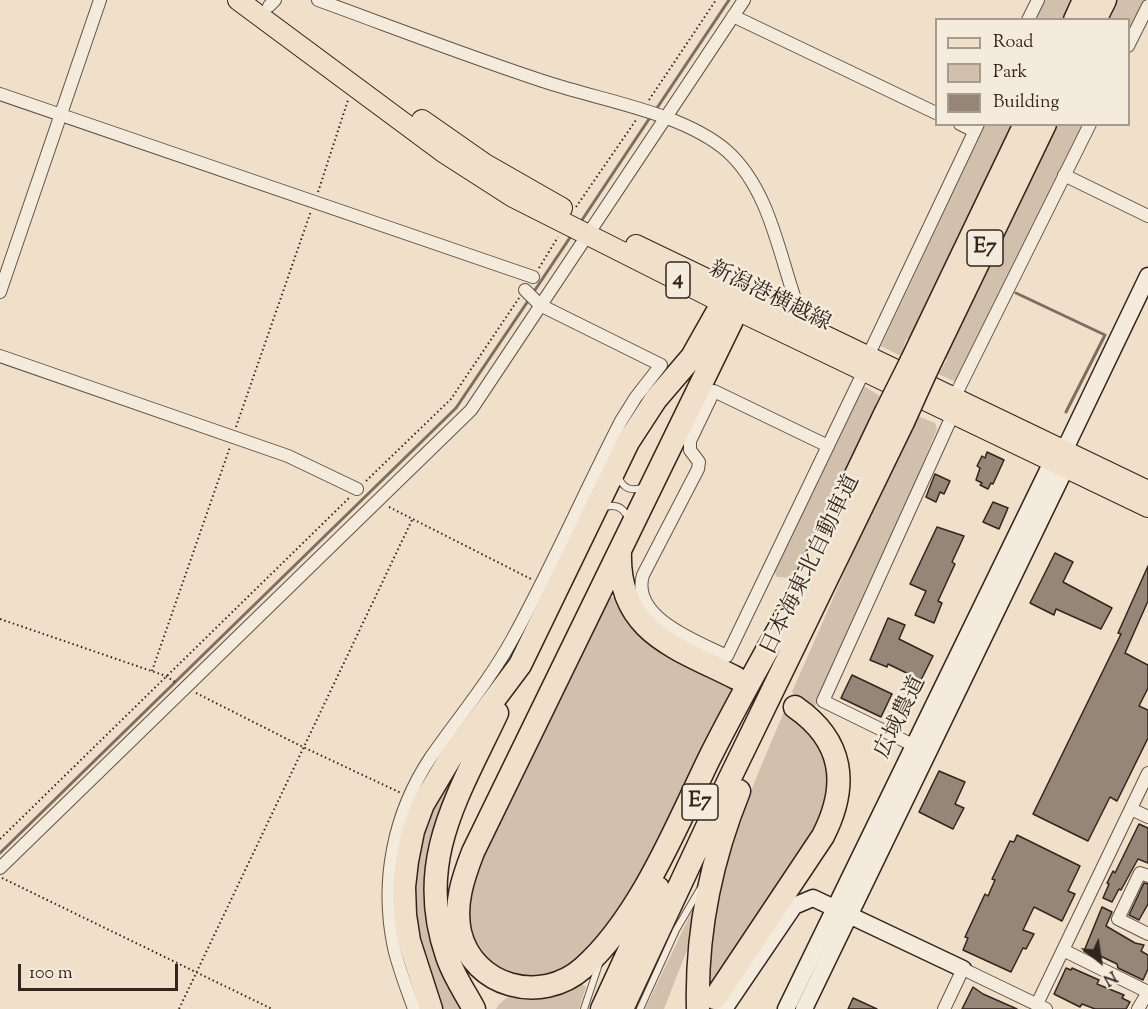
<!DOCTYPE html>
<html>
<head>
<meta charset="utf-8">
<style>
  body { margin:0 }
  #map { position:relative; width:1148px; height:1009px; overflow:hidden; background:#f0e0c9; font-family:"Sorts Mill Goudy",serif }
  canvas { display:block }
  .legend { position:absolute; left:935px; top:18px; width:195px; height:108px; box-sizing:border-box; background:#f5ebdc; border:2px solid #a79b90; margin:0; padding:8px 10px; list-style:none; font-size:18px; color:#33241e }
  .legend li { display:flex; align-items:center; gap:12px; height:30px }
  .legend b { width:30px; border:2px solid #a79b90 }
  .north { position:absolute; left:1070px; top:931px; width:60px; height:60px; -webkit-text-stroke:4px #f5ebdc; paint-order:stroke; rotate:150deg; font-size:16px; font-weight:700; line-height:24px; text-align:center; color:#33241e }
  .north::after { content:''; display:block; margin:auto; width:21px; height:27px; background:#33241e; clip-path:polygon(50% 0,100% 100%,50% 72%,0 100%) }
  .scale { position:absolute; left:18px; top:964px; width:160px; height:27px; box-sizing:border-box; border:3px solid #33241e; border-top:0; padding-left:8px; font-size:18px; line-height:21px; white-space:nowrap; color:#33241e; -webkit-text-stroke:4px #f5ebdc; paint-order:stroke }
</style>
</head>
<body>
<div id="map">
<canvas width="1148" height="1009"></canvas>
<ul class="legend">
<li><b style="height:8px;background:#f0e0c9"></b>Road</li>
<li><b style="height:16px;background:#d0c0ac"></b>Park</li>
<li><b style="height:16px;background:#958677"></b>Building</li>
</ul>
<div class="north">N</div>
<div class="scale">100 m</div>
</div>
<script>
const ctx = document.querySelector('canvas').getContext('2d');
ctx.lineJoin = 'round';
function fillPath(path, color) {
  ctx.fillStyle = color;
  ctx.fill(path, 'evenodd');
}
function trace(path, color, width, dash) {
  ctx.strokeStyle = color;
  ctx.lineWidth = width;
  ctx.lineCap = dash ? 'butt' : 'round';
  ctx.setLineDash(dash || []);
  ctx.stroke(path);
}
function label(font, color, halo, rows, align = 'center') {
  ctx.font = font + ' "Sorts Mill Goudy","Noto Serif JP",serif';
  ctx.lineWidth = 5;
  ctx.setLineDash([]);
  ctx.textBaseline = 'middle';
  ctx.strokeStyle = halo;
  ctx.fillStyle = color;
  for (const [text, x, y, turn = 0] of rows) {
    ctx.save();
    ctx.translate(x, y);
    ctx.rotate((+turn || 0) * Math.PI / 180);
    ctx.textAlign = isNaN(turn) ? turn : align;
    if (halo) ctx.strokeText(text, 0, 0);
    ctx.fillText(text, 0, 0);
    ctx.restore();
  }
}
const green = new Path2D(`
  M1044 0H1072L1063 19 1035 20Z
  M1118 0H1145L1129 34 1128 20H1108Z
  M985 125H1012L909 339H906L901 356 881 346Z
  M1058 125H1084L956 382 938 374 947 360 945 358Z
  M864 386 880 396 848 467 793 578 777 577 772 568 850 409Z
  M917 416 935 423 937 429 885 556 813 711 792 692 853 553Z
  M615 597 735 685 682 797 615 920 571 968 544 979 521 980 484 962 465 919 469 886 603 600Z
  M784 712 805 727 823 746 830 775 820 829 704 997C708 965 710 923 718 892 733 830 759 771 784 712Z
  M474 739 429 871 470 1009H435L410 909 421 821Z
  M692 911 698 914 696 927 664 1009H645Z
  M577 981 586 987 579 1009H496C505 989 556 985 577 981Z`);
const stream = new Path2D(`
  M655 111 729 0
  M580 223 651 116
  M533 293 571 236
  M1016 293 1105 335 1066 412
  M0 853 456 408 530 298`);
const building = new Path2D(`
  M987 452 1004 460 993 484 991 483 988 489 980 485 982 483 976 480 980 468 977 466 982 456 985 458Z
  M935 474 950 481 944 494 940 492 936 502 926 497Z
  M993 502 1008 508 999 529 983 522Z
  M937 527 964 536 952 562 955 564 938 601 942 603 934 623 915 615 926 591 910 584Z
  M1055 553 1073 562 1063 582 1112 608 1101 629 1056 609 1054 615 1030 603Z
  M1148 566V601L1125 653 1148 665V688L1139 706 1148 710V738L1117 801 1110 797 1088 841 1033 814 1121 634 1118 633Z
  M888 618 905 625 899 639 933 656 921 680 888 664 887 667 870 660Z
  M852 675 892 694 881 717 841 698Z
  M939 771 965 782 955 804 964 808 953 829 919 812Z
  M1139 824 1148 828V863L1138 859 1121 890 1119 889 1112 902 1103 898 1109 884 1107 883 1113 871 1115 873Z
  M1017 835 1080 866 1068 891 1075 894 1062 921 1034 907 1023 930 1034 934 1026 949 1023 948 1011 972 963 950 968 938 965 937 985 894 988 896 995 880 992 879 1010 841 1014 842Z
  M1144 883 1148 884V904L1139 920 1129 915Z
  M1102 907 1112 912 1106 926 1135 943 1144 945 1141 951 1148 955V969L1143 980 1118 968 1117 964 1094 953 1093 956 1084 951Z
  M1066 968 1071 970 1072 968 1099 980 1097 984 1124 995 1122 998 1130 1002 1126 1009H1095L1082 1004 1080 1007 1054 994Z
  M973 987 983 994 1017 1009H962Z
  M853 998 877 1009H848Z`);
const path = new Path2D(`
  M649 100 716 0
  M318 192 348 100
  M576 207 636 120
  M539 268 558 237
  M236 427 311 211
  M366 481 451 399 519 298
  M389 507 531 579
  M0 619 166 676 175 682
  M152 671 230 447
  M196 693 303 747 401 793
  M0 839 349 498
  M2 878 272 1009
  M179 1009 412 520`);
const lane = new Path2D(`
  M618 475C622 489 632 492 644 487
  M602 508C615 503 624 507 629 520
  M584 1009 599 964
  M640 1009 676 930 700 889`);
const street = new Path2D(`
  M318 0C395 28 472 58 549 83 604 101 683 113 727 151 768 188 778 249 795 299L786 316
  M269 6 275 0
  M733 16 936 113
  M1028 20 1038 0
  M1128 46 1148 6
  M0 94 533 277
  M960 124 974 131
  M1064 175 1148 216
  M0 292 100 0
  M0 356 288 456 357 489
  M868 356 978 124
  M954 398 1090 124
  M828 446 714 391 690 441V450L699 462 698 469 643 575C630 617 698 642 727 656L864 371
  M921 749 823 701 953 414
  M1131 809 1148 817
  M0 868 471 410 744 0
  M1148 876 1140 873 1118 919 1148 934
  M1063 950 1148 992
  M1037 1004 1148 773
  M414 1009C407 989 399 969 394 948 380 882 393 814 431 757 459 717 490 680 513 638 552 567 584 493 621 421L636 397 661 365 540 305 525 290
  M944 1009 963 969 1046 1009
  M1138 1009 1148 992`);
const secondary = new Path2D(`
  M724 1009 794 906 813 898 963 969
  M786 1009 1052 462 1064 451 1148 276
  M804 1009 1065 469 1064 455`);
const primary = new Path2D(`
  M238 0 443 152 513 197 737 310 1148 507
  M422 120 485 164 562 208
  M636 245 1148 491`);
const highway = new Path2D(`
  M1075 20 1084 0
  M1095 20 1105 0
  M911 362 1025 124
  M926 371 1045 124
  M620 551C617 632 675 647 736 678
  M792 609 885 414
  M715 998 823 836C849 785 844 741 795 707
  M431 1009 409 941 405 915 404 887 407 861 413 831 423 804 451 757 520 665 628 442 656 399 692 357 723 302 736 292 737 310 473 852C463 878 454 904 460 932 473 987 541 1005 583 968 640 917 676 827 709 759 737 703 767 650 798 595
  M474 1009C465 992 453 975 447 956 414 862 458 796 497 713
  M602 1009 658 888
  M622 1009 729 780 903 422
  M698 1009C696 934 711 860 739 791`);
const highwayBridge = new Path2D(`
  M885 414 911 362
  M903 422 926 371`);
const shields = [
  [985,248,36],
  [678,280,24],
  [700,802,36]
];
const shieldNames = [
  ["E7",985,248],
  ["4",678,280],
  ["E7",700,802]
];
const streetNames = [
  ["新潟港横越線",769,298,26],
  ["日本海東北自動車道",812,566,-64],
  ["広域農道",902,718,-64]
];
fillPath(green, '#d0c0ac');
trace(stream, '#7e6e62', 3);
fillPath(building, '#958677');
trace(building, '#33241e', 1.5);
trace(lane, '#625349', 8);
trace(street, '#625349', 14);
trace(secondary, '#33241e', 19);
trace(primary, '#33241e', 22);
trace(highway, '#33241e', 25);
trace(path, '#33241e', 2, [1.5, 3]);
trace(lane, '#f5ebdc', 6);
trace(street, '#f5ebdc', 12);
trace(secondary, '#f5ebdc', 16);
trace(primary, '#f0e0c9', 20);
trace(highway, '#f0e0c9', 22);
trace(highwayBridge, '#33241e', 25, []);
trace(highwayBridge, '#f0e0c9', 22);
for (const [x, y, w] of shields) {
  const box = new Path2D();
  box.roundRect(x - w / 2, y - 18, w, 36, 4.5);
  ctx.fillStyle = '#f5ebdc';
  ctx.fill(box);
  trace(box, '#33241e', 1.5);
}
label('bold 21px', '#33241e', null, shieldNames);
label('22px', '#33241e', '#f5ebdc', streetNames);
</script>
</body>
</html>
